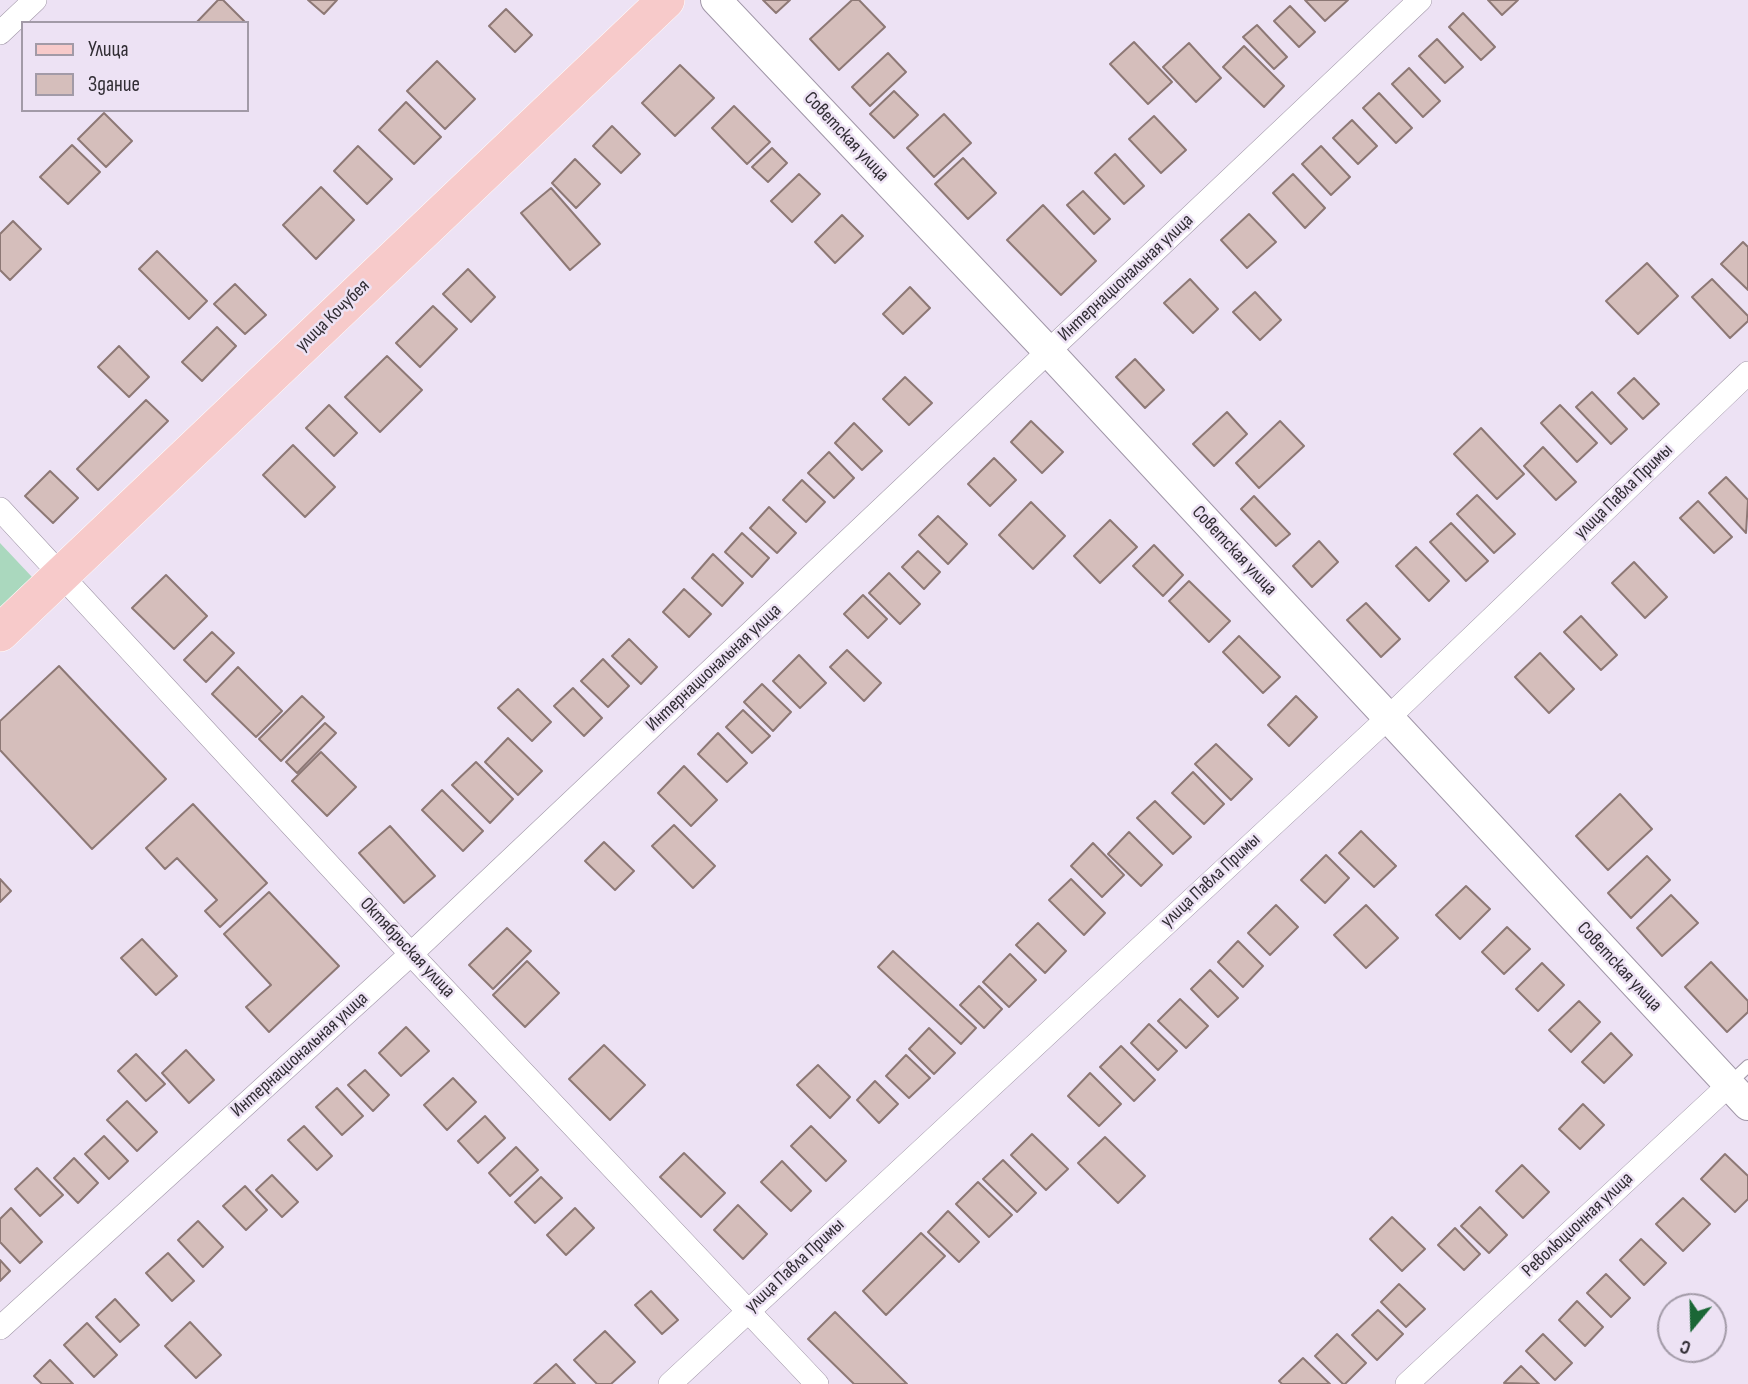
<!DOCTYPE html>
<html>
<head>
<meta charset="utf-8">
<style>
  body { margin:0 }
  #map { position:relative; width:1748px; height:1384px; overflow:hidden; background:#ede2f4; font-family:"Sofia Sans Condensed",sans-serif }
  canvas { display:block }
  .legend { position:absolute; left:21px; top:21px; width:228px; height:91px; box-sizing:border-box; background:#ede2f4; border:2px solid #a29aa7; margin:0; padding:9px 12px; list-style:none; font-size:21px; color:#312d34 }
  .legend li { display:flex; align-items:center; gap:14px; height:35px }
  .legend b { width:35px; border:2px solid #a29aa7 }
  .north { position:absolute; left:1657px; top:1293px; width:70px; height:70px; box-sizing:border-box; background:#ede2f4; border:2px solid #a29aa7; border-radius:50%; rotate:199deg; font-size:19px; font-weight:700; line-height:28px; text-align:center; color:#312d34 }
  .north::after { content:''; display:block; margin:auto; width:24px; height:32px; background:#1b6736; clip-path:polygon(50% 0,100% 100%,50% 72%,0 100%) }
</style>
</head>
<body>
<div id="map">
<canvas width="1748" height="1384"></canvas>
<ul class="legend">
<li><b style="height:9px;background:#f7caca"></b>Улица</li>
<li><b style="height:19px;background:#d5bebb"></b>Здание</li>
</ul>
<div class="north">С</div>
</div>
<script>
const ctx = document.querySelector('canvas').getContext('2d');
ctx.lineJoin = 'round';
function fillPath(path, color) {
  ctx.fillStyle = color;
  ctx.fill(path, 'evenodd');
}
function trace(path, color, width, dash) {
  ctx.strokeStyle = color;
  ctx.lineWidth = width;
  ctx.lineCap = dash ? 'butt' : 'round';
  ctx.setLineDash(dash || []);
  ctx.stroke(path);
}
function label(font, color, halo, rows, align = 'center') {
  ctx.font = font + ' "Sofia Sans Condensed",sans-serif';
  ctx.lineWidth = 5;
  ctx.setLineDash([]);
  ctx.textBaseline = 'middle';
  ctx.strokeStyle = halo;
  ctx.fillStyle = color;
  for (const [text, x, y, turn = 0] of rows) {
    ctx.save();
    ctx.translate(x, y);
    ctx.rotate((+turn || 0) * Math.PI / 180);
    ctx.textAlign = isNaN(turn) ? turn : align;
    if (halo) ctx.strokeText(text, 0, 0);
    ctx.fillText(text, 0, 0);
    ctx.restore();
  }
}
const green = new Path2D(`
  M0 543 32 577 0 608Z`);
const building = new Path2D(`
  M218 0H223L246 23H196Z
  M308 0H337L324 14Z
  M763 0H790L776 13Z
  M852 0H859L885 27 839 70 810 39Z
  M1305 0H1348L1325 21Z
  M1488 0H1518L1502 15Z
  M1290 6 1315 32 1299 47 1274 21Z
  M506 9 532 35 515 52 489 26Z
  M1463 13 1495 47 1481 60 1449 27Z
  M1257 25 1287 57 1274 69 1243 37Z
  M1437 39 1463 67 1445 83 1419 56Z
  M1134 42 1172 82 1148 104 1110 64Z
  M1189 43 1221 78 1196 102 1163 67Z
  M1244 46 1284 86 1264 107 1223 67Z
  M888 53 906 72 870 106 852 87Z
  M437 61 475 99 445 129 407 91Z
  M680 65 714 98 675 136 642 103Z
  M1409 68 1440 101 1423 117 1392 84Z
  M894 91 918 115 894 138 870 114Z
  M1379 93 1412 128 1396 143 1363 108Z
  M406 102 441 137 414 164 379 130Z
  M734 106 770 142 747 164 712 128Z
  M104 113 132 141 106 167 78 139Z
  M944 114 971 143 934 177 907 148Z
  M1154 116 1186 150 1161 173 1129 139Z
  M1352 120 1377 146 1358 164 1333 138Z
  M612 126 640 154 621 173 593 146Z
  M72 145 100 172 68 204 40 177Z
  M358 146 392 179 367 204 334 171Z
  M1321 146 1350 177 1331 195 1302 164Z
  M772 148 787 163 768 182 752 167Z
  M1115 154 1144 186 1124 204 1095 173Z
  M963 158 996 193 968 219 935 184Z
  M575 159 600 184 576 208 552 183Z
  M799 174 820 194 792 222 771 201Z
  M1293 174 1325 208 1305 228 1273 193Z
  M321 187 354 220 316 259 283 225Z
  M551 188 600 244 570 270 521 213Z
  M1083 191 1110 219 1094 234 1067 205Z
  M1043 205 1096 261 1061 295 1007 240Z
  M1249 214 1276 242 1247 268 1221 240Z
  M842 215 863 236 835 263 815 242Z
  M13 221 41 249 10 280 0 270V234Z
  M1743 242 1748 247V290L1721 264Z
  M157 251 207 301 189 319 139 269Z
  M1647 263 1678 296 1638 334 1606 301Z
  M468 269 495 297 471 322 443 294Z
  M1190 279 1218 309 1193 333 1164 303Z
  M1712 279 1748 316V321L1730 338 1692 297Z
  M235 284 266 315 245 334 214 304Z
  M910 287 930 308 903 334 883 314Z
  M1255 292 1281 320 1260 340 1233 312Z
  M433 306 457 329 420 367 396 343Z
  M217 327 236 346 202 381 182 362Z
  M119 346 149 377 129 397 98 367Z
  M387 356 422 390 380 432 345 397Z
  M1135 359 1164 390 1145 408 1116 377Z
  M905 377 932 403 909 425 883 399Z
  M1634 378 1659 404 1643 419 1618 393Z
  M1592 392 1627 429 1611 444 1576 407Z
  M146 400 168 421 98 490 77 469Z
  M329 405 357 433 334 456 306 428Z
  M1560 405 1597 443 1577 462 1541 423Z
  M1227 412 1247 434 1214 466 1193 444Z
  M1031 421 1063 452 1042 473 1011 442Z
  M1280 421 1304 446 1259 488 1236 463Z
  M854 423 882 451 862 470 835 443Z
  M1481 428 1524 474 1497 499 1454 454Z
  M293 445 335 487 305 517 263 475Z
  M1543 447 1576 482 1556 500 1524 466Z
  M829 452 854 478 834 498 808 473Z
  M994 458 1016 480 990 506 968 484Z
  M50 471 78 498 53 523 25 496Z
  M1726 477 1748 500 1746 533 1709 493Z
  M802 480 825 502 806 522 783 500Z
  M1477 495 1515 534 1494 553 1457 514Z
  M1254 496 1290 534 1276 546 1241 509Z
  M1698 501 1732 537 1714 553 1680 518Z
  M1031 502 1065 536 1033 569 999 535Z
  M769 507 796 533 777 553 750 528Z
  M938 516 967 544 948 564 919 535Z
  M1110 520 1137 547 1100 583 1074 556Z
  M1451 523 1488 561 1466 581 1430 542Z
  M742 533 769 558 752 577 725 552Z
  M1319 541 1338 562 1312 587 1293 566Z
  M1154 545 1183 575 1163 596 1133 566Z
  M1416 547 1449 581 1429 601 1396 566Z
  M918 551 940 572 924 589 902 567Z
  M713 554 743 583 722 606 692 578Z
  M1634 562 1667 597 1645 618 1612 583Z
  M889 573 920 604 900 624 869 593Z
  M166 575 207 616 174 649 132 608Z
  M1189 581 1230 621 1209 642 1169 601Z
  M684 589 711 614 689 637 663 612Z
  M863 595 887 619 868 638 844 614Z
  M1366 603 1400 639 1381 657 1347 620Z
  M1581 616 1617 655 1601 670 1564 632Z
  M212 632 234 653 206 682 184 660Z
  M1239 636 1280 677 1263 693 1223 652Z
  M629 639 657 667 641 684 612 656Z
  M847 650 881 683 864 701 830 667Z
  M1540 653 1574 689 1549 713 1515 677Z
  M799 655 826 683 800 708 773 681Z
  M603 659 629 686 608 707 581 681Z
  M59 666 166 779 92 849 0 750V721Z
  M238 667 282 711 256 737 212 694Z
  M762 684 791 712 773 731 744 702Z
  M573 688 602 718 584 736 554 706Z
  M518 689 551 722 532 741 498 708Z
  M302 696 324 717 281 761 259 739Z
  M1296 696 1317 717 1289 746 1268 725Z
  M743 710 770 736 752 753 726 727Z
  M325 723 336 733 297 773 286 762Z
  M718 733 747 763 727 782 698 754Z
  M508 738 542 771 518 795 485 762Z
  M1216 744 1252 779 1231 800 1195 764Z
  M321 752 356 787 327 816 292 781Z
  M476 762 513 799 490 823 452 785Z
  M684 766 717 800 691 826 658 793Z
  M1193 772 1224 804 1204 824 1172 793Z
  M442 790 483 831 463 851 422 810Z
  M1620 794 1652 829 1608 870 1576 836Z
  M1155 801 1191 837 1173 854 1137 818Z
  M193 804 267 883 220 927 205 911 217 900 177 858 165 869 146 848Z
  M674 825 715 866 693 888 652 846Z
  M390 826 435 876 404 903 359 853Z
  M1361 831 1396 866 1374 887 1339 853Z
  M1129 832 1162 865 1141 886 1108 854Z
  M604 842 634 871 615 890 585 861Z
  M1093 843 1124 875 1102 897 1071 866Z
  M1326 855 1349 878 1325 903 1301 880Z
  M1647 856 1670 880 1631 918 1608 893Z
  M0 879 11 891 0 902Z
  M1071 879 1105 913 1084 935 1049 900Z
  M1466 886 1490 909 1460 939 1436 915Z
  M269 892 339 966 269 1032 246 1007 271 985 224 934Z
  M1671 895 1698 923 1662 956 1637 928Z
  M1276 905 1298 927 1270 955 1248 933Z
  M1366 905 1398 938 1366 968 1334 935Z
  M1038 923 1066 951 1045 973 1016 945Z
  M1507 927 1530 949 1504 974 1482 952Z
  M507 928 531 951 493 989 469 965Z
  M142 939 177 976 156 995 121 958Z
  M1238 941 1263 966 1243 987 1218 962Z
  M893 951 976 1028 961 1044 878 967Z
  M1010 954 1036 980 1009 1007 983 982Z
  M527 961 559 993 525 1027 493 995Z
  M1711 962 1748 1001V1012L1727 1032 1685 987Z
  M1542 963 1564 985 1538 1011 1516 989Z
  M1210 970 1238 998 1218 1017 1191 989Z
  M979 986 1002 1009 984 1028 960 1005Z
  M1180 999 1208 1026 1186 1048 1158 1021Z
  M1579 1001 1600 1022 1571 1052 1549 1030Z
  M1149 1024 1177 1051 1158 1070 1131 1043Z
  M406 1027 429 1051 401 1076 379 1053Z
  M929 1028 955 1053 934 1074 909 1049Z
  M1611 1033 1632 1055 1604 1083 1582 1062Z
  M604 1045 645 1085 610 1120 569 1079Z
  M1121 1046 1155 1080 1134 1101 1100 1067Z
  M186 1050 214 1080 189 1103 162 1073Z
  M136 1054 165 1084 146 1101 118 1071Z
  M906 1055 930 1078 909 1098 886 1076Z
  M818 1065 850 1097 830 1118 797 1085Z
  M365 1070 389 1095 373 1111 348 1085Z
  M1090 1073 1121 1104 1099 1126 1068 1096Z
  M453 1078 476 1102 447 1130 424 1105Z
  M875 1081 898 1104 879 1123 857 1100Z
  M337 1088 363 1116 342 1135 316 1107Z
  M127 1101 157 1132 137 1151 107 1120Z
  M1583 1104 1604 1125 1580 1149 1559 1129Z
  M485 1116 505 1138 478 1163 458 1141Z
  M304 1126 332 1156 317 1170 288 1140Z
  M811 1126 846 1161 826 1181 791 1146Z
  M1032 1134 1068 1169 1046 1190 1011 1155Z
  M104 1136 128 1161 109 1179 85 1154Z
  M1105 1137 1145 1176 1118 1203 1078 1163Z
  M516 1147 538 1170 510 1196 489 1173Z
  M684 1153 725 1193 701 1217 660 1177Z
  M1725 1154 1748 1176V1199L1735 1212 1701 1179Z
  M74 1158 98 1183 78 1203 54 1178Z
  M1003 1160 1036 1193 1017 1212 983 1179Z
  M782 1161 811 1191 791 1211 761 1182Z
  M1522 1165 1549 1192 1523 1218 1496 1191Z
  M37 1168 63 1195 40 1216 15 1189Z
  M272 1175 298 1202 282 1217 256 1190Z
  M541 1177 562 1198 535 1223 515 1202Z
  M978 1182 1012 1215 989 1237 956 1204Z
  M245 1186 267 1210 246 1230 223 1206Z
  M1683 1198 1710 1224 1683 1251 1656 1224Z
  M738 1205 767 1234 743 1259 714 1230Z
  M1480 1207 1507 1235 1489 1253 1461 1226Z
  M11 1208 42 1242 20 1263 0 1242V1219Z
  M575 1208 594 1228 566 1255 547 1235Z
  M948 1211 979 1242 959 1262 928 1232Z
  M1392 1217 1425 1249 1402 1271 1370 1239Z
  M198 1221 223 1247 203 1267 178 1240Z
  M1455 1228 1480 1254 1464 1270 1438 1245Z
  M921 1233 945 1256 886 1315 863 1291Z
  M1641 1239 1666 1263 1644 1285 1620 1260Z
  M168 1253 194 1281 172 1301 146 1273Z
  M0 1260 10 1271 0 1281Z
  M1606 1274 1630 1298 1611 1317 1587 1293Z
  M1399 1284 1425 1309 1406 1327 1381 1302Z
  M651 1291 678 1320 662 1334 635 1305Z
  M115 1299 139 1325 120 1342 96 1317Z
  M1577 1301 1603 1327 1585 1346 1559 1320Z
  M1378 1310 1403 1334 1377 1360 1352 1335Z
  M835 1312 907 1384H854L808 1339Z
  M190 1322 221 1355 196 1378 165 1346Z
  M87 1323 117 1355 94 1377 64 1345Z
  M605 1331 635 1362 611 1384H597L574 1360Z
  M1337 1334 1366 1363 1345 1384H1343L1315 1356Z
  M1543 1334 1572 1363 1555 1380 1526 1351Z
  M1303 1358 1330 1384H1282L1279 1381Z
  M50 1360 73 1384H42L34 1376Z
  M556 1364 575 1384H534Z
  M1521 1366 1539 1384 1504 1383Z`);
const service = new Path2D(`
  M1729 1084 1748 1066`);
const minor = new Path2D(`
  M0 33 35 0
  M0 509 411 954 817 1384
  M0 1328 411 954 1420 0
  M670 1384 1389 717 1748 373
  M1407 1384 1729 1085`);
const tertiary = new Path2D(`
  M716 0 1048 351 1748 1105`);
const primary = new Path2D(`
  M0 633 666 0`);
const streetNames = [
  ["Советская улица",846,137,47],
  ["Интернациональная улица",1126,278,-43],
  ["улица Кочубея",333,316,-44],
  ["улица Павла Примы",1624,492,-44],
  ["Советская улица",1234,551,47],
  ["Интернациональная улица",714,668,-43],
  ["улица Павла Примы",1211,881,-43],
  ["Октябрьская улица",407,948,47],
  ["Советская улица",1619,967,47],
  ["Интернациональная улица",300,1055,-42],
  ["Революционная улица",1578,1225,-43],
  ["улица Павла Примы",795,1266,-43]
];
fillPath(green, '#aad8be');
fillPath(building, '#d5bebb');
trace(building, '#8d7875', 2);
trace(service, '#a096a7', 14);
trace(minor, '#a096a7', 24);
trace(tertiary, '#a096a7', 32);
trace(primary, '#fff', 38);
trace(service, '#fff', 12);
trace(minor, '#fff', 23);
trace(tertiary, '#fff', 30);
trace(primary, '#f7caca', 37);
label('19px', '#312d34', '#ede2f4', streetNames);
</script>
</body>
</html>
